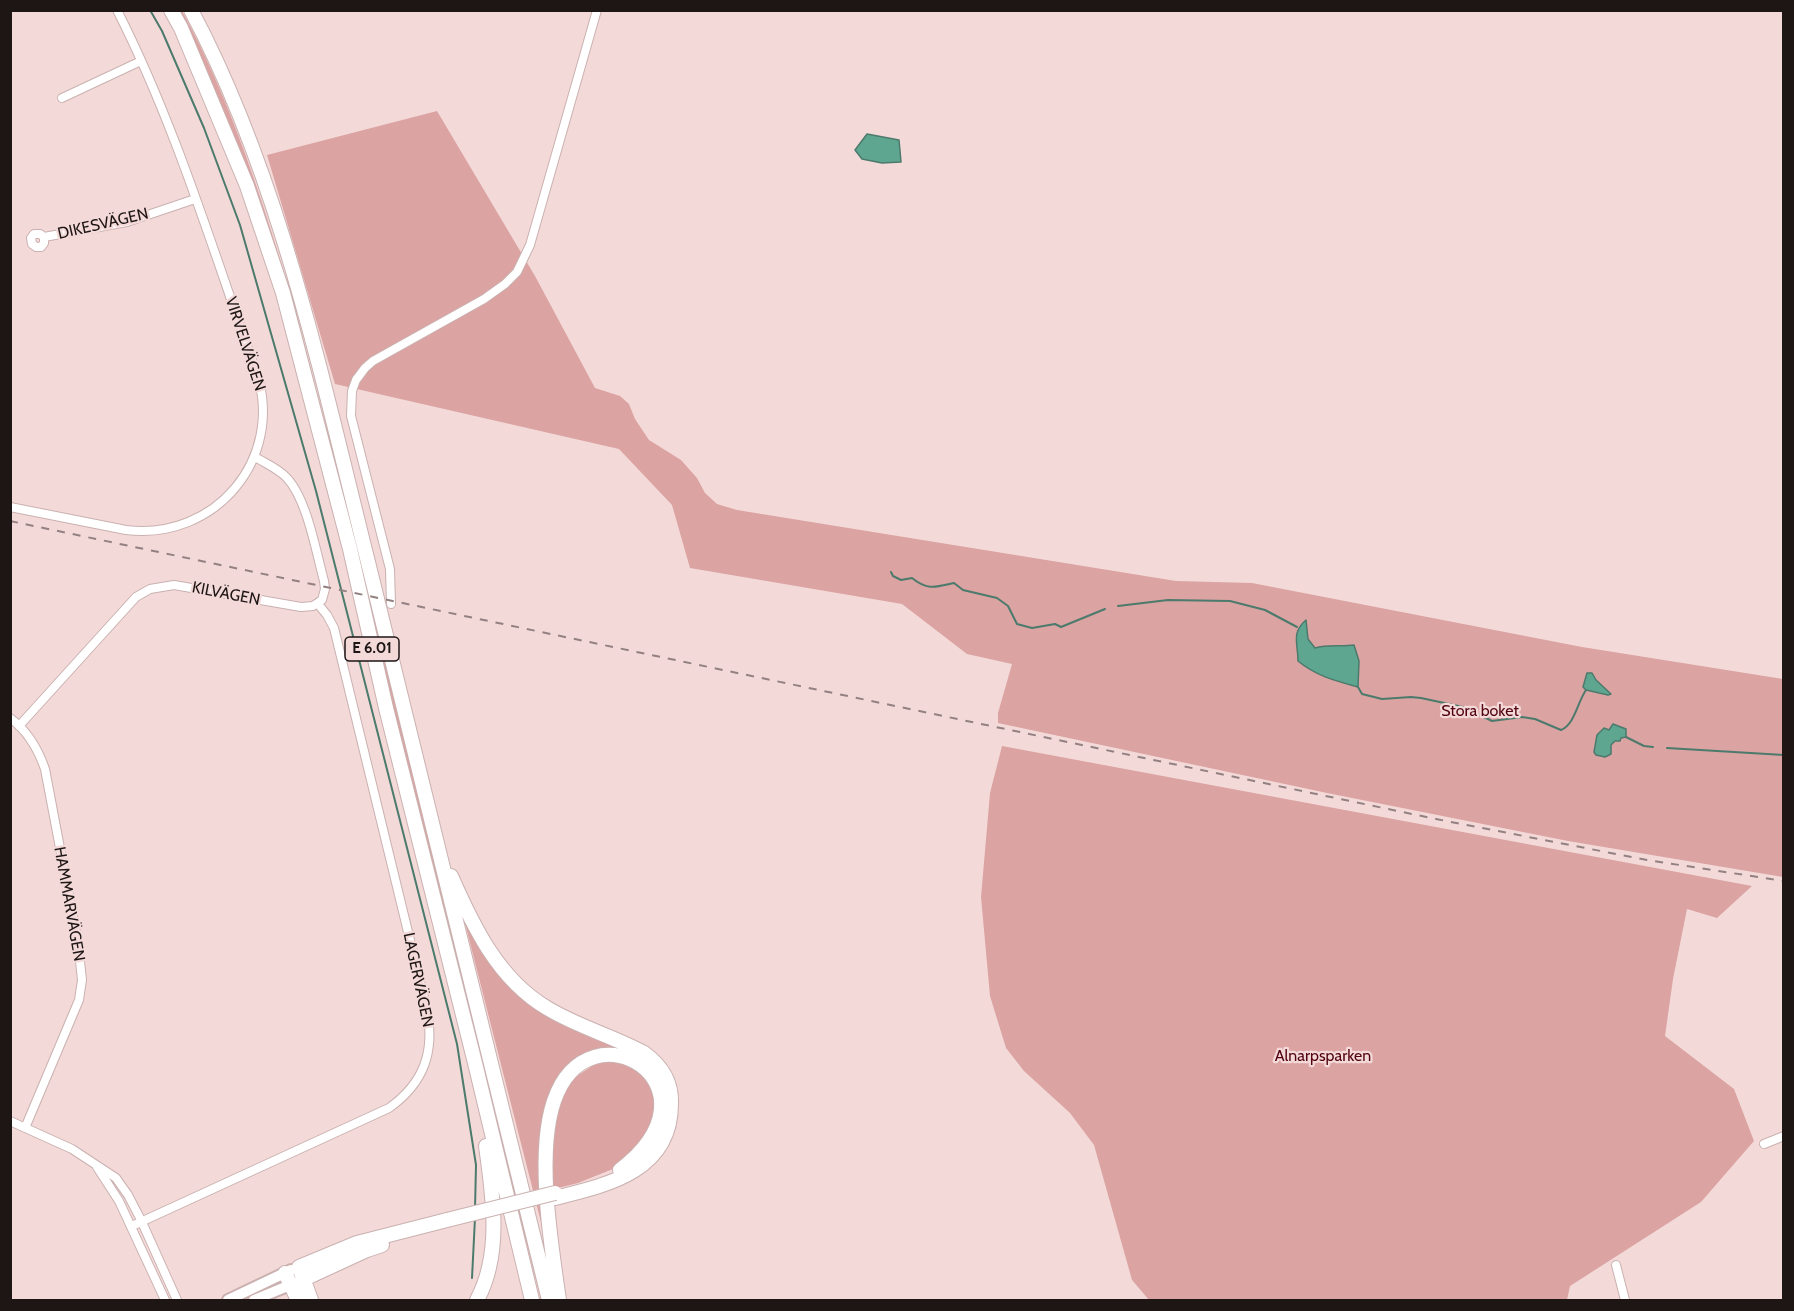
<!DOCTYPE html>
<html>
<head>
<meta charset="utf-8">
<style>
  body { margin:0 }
  #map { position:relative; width:1794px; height:1311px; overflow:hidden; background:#f3dad9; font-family:Cabin,sans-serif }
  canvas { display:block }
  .frame { position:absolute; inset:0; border:12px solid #1e1515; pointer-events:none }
</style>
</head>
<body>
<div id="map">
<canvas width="1794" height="1311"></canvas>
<div class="frame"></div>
</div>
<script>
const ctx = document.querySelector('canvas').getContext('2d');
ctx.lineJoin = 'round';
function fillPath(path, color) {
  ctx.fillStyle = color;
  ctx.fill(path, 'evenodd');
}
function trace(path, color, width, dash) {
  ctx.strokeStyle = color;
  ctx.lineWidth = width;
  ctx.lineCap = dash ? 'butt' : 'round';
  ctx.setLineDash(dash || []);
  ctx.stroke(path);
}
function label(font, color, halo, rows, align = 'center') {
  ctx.font = font + ' Cabin,sans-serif';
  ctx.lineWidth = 4.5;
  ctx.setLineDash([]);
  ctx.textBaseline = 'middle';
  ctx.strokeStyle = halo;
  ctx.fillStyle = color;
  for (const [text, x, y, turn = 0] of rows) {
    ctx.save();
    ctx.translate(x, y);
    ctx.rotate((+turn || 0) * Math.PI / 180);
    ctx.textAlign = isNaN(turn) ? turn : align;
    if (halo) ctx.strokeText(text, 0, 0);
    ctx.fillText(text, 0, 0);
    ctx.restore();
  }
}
const green = new Path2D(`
  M175 11H182C234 106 266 212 297 315L546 1300H541L291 314Z
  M437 111 535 276 595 388 620 396 629 404 635 419 649 440 681 460 697 478 705 493 717 504 737 510 1176 581 1252 583 1582 647 1783 679V877L1568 841 1327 793 998 723V713L1012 664 967 654 902 604 690 568 672 505 619 449 335 384 267 155ZM1614 724 1626 729V737L1620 738 1611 744V754L1604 757V728L1609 730Z
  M1002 746 1752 886 1717 918 1687 909 1673 979 1665 1036 1734 1089 1754 1141 1701 1202 1570 1286 1567 1300H1149L1132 1280 1094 1145 1070 1113 1024 1071 1006 1048 990 996 981 897 990 793Z
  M467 922 503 978 627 1048 624 1051C606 1049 594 1051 577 1060L542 1142V1226L465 923Z
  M617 1061 633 1067 647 1079 652 1088 655 1114 651 1129 618 1167 578 1183 550 1190 551 1153 557 1108 571 1080 598 1062Z`);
const water = new Path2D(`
  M867 134 899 140 901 162 882 163 862 159 855 150Z
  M1306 620 1308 639 1315 648C1328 644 1341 647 1354 645L1359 661 1358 687C1336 681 1316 676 1298 661 1298 643 1291 633 1306 620Z
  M1587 673H1592L1596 680 1611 694 1608 695 1586 690 1583 687Z
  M1613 724 1626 729V737L1621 738 1620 741H1615L1611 745V754L1605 757 1596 755 1594 752 1597 735 1604 728 1609 730Z`);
const stream = new Path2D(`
  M150 10 162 31 204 128 240 225 316 491 457 1044 476 1165 475 1209
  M891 572 893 576 901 580 912 578C928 591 936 587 954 583L963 590 997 598 1008 606 1017 624 1032 628 1055 624 1061 627 1105 609
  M1118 606 1168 600 1230 601 1265 610 1297 627
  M1358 687 1362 694 1382 699 1411 697 1421 698 1463 707 1492 721 1522 717 1535 719 1561 730C1575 724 1577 703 1586 690
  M1626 737 1644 746 1653 747
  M1667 748 1784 755
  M472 1278 475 1218`);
const minor = new Path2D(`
  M62 98 141 61
  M44 237V243L41 247H36L32 244 31 238 34 234H40L44 237 127 222 195 199
  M10 507 126 530C215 541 284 459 257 374 213 251 176 126 117 10
  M391 604 390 569 351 416 352 391 356 380 365 368 373 361 484 299 505 284 517 272 530 245 597 10
  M10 718C28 731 38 749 45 769L78 943 82 980 79 1000 25 1128
  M19 726 136 597 150 589 174 585 301 607 313 606 322 600 325 589 324 581C316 552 307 498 286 477 277 468 265 463 255 457
  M10 1121 72 1149 116 1178 128 1195 141 1220 177 1300
  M1764 1144 1784 1136
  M97 1167 119 1201 165 1300
  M132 1226 389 1108C424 1083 435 1052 427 1010L334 628 327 615 318 604
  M1616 1265 1625 1300`);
const secondary = new Path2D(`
  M228 1300 291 1270
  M254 1300 295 1283`);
const motorway = new Path2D(`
  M171 10 181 28 247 186 283 293 350 549 386 708 475 1063 532 1300
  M191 10C279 175 321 374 366 554 428 803 488 1052 549 1300
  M451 876C473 926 498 979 547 1008 578 1027 613 1036 644 1053 662 1066 672 1082 671 1104 671 1171 608 1185 555 1198
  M285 1273 298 1300
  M304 1279 367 1250 382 1245
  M311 1300 299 1267 357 1243 447 1220
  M477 1300C502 1254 493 1196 486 1146
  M559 1300C551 1244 536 1154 554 1101 589 999 730 1086 620 1170`);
const rail = new Path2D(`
  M10 521 1436 819 1647 860 1784 881`);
const motorwayBridge = new Path2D(`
  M447 1220 555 1193`);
const shields = [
  [372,649,54]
];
const shieldNames = [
  ["E 6.01",372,649]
];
const streetNames = [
  ["DIKESVÄGEN",103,224,-13],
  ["VIRVELVÄGEN",245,344,72],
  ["KILVÄGEN",226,594,11],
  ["HAMMARVÄGEN",69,904,80],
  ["LAGERVÄGEN",418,980,78]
];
const parkNames = [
  ["Stora boket",1480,711],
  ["Alnarpsparken",1323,1056]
];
fillPath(green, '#dba3a2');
fillPath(water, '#5fa691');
trace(water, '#4c7a6c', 1.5);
trace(stream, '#4c7a6c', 2);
trace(minor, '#cab1b0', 10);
trace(secondary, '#cab1b0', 14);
trace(motorway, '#cab1b0', 16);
trace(minor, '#fff', 8);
trace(secondary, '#fff', 10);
trace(motorway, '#fff', 14);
trace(rail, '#938181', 2, [8, 8]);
trace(motorwayBridge, '#cab1b0', 16, []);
trace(motorwayBridge, '#fff', 14);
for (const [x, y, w] of shields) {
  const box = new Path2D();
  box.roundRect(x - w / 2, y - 12, w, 24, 4.5);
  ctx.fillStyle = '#f3dad9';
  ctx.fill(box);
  trace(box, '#1e1515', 1.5);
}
label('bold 15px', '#1e1515', null, shieldNames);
label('16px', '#1e1515', '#f3dad9', streetNames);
label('16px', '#530311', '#f3dad9', parkNames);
</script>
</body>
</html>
